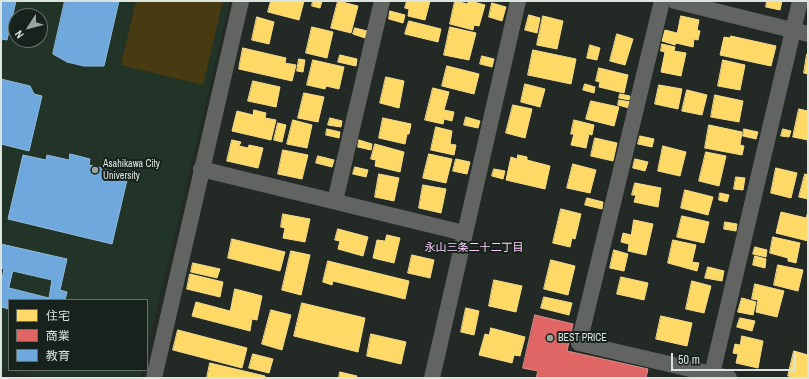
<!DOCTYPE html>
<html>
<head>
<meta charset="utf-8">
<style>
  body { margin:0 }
  #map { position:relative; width:809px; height:379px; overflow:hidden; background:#232925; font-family:"Archivo Narrow","Noto Sans JP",sans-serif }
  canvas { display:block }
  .frame { position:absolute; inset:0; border:2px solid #dce4de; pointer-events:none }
  .legend { position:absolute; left:8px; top:299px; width:140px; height:72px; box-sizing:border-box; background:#16221b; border:1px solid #657069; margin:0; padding:5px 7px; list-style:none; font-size:12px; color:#dce4de }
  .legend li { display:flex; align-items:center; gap:8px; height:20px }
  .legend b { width:20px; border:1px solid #657069 }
  .north { position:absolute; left:8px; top:8px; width:40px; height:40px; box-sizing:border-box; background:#16221b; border:1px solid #657069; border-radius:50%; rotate:234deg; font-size:11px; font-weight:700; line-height:16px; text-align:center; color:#dce4de }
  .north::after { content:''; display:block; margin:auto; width:14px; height:18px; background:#9ba39d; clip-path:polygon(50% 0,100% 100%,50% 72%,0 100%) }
  .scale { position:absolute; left:671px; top:353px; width:125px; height:18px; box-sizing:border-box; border:2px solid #dce4de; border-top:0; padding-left:5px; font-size:12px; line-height:14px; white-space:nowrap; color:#dce4de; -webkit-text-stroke:3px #16221b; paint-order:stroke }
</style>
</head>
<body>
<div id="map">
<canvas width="809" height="379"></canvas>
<div class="frame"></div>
<ul class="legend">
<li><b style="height:11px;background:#ffd966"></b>住宅</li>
<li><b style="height:11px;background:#e06666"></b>商業</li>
<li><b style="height:11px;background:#6fa8dc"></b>教育</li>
</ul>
<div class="north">N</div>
<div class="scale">50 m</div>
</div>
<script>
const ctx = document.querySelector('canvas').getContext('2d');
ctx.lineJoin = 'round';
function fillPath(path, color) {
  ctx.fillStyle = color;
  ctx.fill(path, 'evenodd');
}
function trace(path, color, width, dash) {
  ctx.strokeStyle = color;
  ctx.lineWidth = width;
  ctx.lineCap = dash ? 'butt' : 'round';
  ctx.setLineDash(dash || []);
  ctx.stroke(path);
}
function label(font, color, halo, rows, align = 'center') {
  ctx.font = font + ' "Archivo Narrow","Noto Sans JP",sans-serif';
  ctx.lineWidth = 4;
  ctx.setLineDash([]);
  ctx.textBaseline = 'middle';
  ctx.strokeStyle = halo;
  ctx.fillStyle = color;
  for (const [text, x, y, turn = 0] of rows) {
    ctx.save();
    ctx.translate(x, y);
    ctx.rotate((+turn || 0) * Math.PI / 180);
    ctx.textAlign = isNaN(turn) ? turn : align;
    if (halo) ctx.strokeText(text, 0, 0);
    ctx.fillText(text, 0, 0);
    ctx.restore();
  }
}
const built = new Path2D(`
  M1 1H230L147 351V300H9V370H142L141 378H40L1 369ZM16 16H40V40H16Z`);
const green = new Path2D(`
  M136 1H223L203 85 121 65Z`);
const homes = new Path2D(`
  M271 1H304L299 20 268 12Z
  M313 1H322L320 8 312 6Z
  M338 1 358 6 351 33 331 28Z
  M407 1H430L425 20 408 16 409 9 405 8Z
  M455 1 468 4V1H470L485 5 479 26 474 25 473 30 450 24Z
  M767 1H782L780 10 766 7Z
  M492 3 506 7 502 21 489 17Z
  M390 11 405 15 403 23 389 19Z
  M529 15 540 18 537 33 525 30Z
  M543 16 563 21 557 49 537 45Z
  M681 16 699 20 697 30 700 31 698 40 694 39 693 47 676 43 675 45 662 41 665 30 677 33Z
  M257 17 274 22 269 44 252 40Z
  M409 21 441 29 438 42 405 34Z
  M312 27 333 32 327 58 306 53Z
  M450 27 476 33 469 60 444 55Z
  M355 28 367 31 365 38 353 34Z
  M617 34 633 39 625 65 610 61Z
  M731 36 776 46 771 66 720 55 724 37 730 38Z
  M662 44 675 47 674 51 686 53 681 76 661 72 665 52 661 51Z
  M590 45 600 48 597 60 587 58Z
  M243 48 286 58 285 63 296 65 292 81 239 69Z
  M533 50 576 59 571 84 528 75Z
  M807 54H808V74L804 73Z
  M340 55 357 59 356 66 338 62Z
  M482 56 494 59 492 67 480 64Z
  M299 59 305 60 303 72 297 71Z
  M313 60 344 67 339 89 326 86 325 89 307 85Z
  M723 60 745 65 740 90 718 86Z
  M447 66 479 74 474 94 442 86Z
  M599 68 628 75 624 93 599 87 600 82 596 81Z
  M386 77 404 81 399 108 380 103Z
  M253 81 280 87 276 107 248 101Z
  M525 84 545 89 540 107 521 102Z
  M585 84 595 87 594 93 583 90Z
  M659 85 682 89 678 109 655 104Z
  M433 88 449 92 444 110 454 112 452 121 444 119 443 124 425 120Z
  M687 90 707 95 702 115 682 111Z
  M304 93 324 97 318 122 298 118Z
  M620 94 630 96 629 100 619 98Z
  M715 95 743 101 739 122 711 117Z
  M619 100 630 102 629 108 618 105Z
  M591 101 619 107 614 126 586 119Z
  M513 105 532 109 525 138 506 133Z
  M799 109 808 111V140L793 137Z
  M254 110 266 113 265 118 276 120 271 140 232 131 237 111 253 115Z
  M466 117 480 121 478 128 464 125Z
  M330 118 342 121 341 127 328 125Z
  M383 118 411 124 409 134H407L405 144 379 138Z
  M293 120 312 125 307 148 287 144Z
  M574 120 594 125 592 135 589 134 586 148 571 145 574 134H571Z
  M278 123 286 125 282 142 274 140Z
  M709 125 742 132 740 145 744 146 742 155 705 148Z
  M436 127 452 131 450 144 456 145 454 155 431 150Z
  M327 129 340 132 339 138 326 135Z
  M744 129 758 132 756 139 743 136Z
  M783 129 791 131 789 137 781 136Z
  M640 136 654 139 652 147 638 144Z
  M595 138 617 143 613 161 591 156Z
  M232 140 241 142 239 146 248 148 249 145 263 148 258 168 227 161Z
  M359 140 372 144 371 150 358 147Z
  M375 144 404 152 400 172 375 166 376 160 371 159Z
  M663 146 686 152 680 176 658 171Z
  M283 150 308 155 302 179 278 174Z
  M706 152 726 156 719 186 699 181Z
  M429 154 452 159 446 183 423 178Z
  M518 155 527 157V160L550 166 545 189 506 180 511 157 517 159Z
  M318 156 334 160 332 167 316 163Z
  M456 159 470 162 467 174 453 171Z
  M635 159 648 162 645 171 633 168Z
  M573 164 596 170 590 193 567 188Z
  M355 167 368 170 366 177 353 174Z
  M776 168 797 173 791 198 771 193Z
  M494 169 505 171 503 179 492 176Z
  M379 174 399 178 394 201 375 197Z
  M805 174 808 175V199L799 197Z
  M736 177 745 178 743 190 734 189Z
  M635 183 661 188 658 207 634 202 636 195H632Z
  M423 185 446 189 441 213 419 208Z
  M685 190 713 197 708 215 681 208Z
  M720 193 729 195 727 202 719 200Z
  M587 198 603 202 602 209 585 205Z
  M561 209 581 214 575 239 572 238 570 247 553 243Z
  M808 211V241L776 233 781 212 806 218Z
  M283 214 310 219 305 242 283 238 285 228 281 227Z
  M682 216 709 222 704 243 677 237Z
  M634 220 653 224 646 255 628 251 629 244 621 242 623 233 631 235Z
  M725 222 737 224 736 231 724 229Z
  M338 229 368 237 363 256 338 249 340 241 335 240Z
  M387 235 400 238 394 263 373 258 377 240 385 241Z
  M773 237 800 243 796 263 788 261V258L770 253Z
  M232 239 285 252 280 271 228 258Z
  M673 240 696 245 692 262 699 263 697 271 668 263Z
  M755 247 767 250 766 257 753 254Z
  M614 250 628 254 624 271 610 268Z
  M291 251 310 255 301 295 282 290Z
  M412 255 434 260 430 278 408 273Z
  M755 256 766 259 765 268 753 265Z
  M551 260 575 266 568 295 544 289Z
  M328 261 409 281 405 299 333 281 332 285 323 282Z
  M193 263 220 269 217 278 191 272Z
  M778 265 803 270 798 291 774 285Z
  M708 267 724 271 722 281 705 278Z
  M190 274 223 282 220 297 187 289Z
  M621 277 648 283 644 300 617 294Z
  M494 280 522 286 516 312 489 306Z
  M692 281 711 286 704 313 686 309Z
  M755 284 784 291 777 317 756 312 758 300 752 299Z
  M235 289 262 296 257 320 252 319 250 331 192 316 196 302 230 311Z
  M544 297 572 303 569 315 541 308Z
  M742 298 756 302 753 315 738 312Z
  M302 303 365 318 358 352 294 336Z
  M466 308 479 311 474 335 461 332Z
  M271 310 291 315 282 350 262 344Z
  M661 316 692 323 687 346 656 339Z
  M740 318 755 321 752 331 737 327Z
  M491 328 525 337 520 356 514 355 512 363 479 355 485 334 489 335Z
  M178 330 247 348 242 368 173 350Z
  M371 334 406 342 401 364 367 356Z
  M742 336 763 341 758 368 736 363 738 354 733 353 735 344 740 345Z
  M794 351 808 355V378H796L788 376Z
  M253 354 273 359 269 373 249 368Z
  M210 363 265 376V378H207Z
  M340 372 357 376 356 378H339Z`);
const shops = new Path2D(`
  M535 315 573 324 567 351 648 369 646 378H536L538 371 523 368Z`);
const schools = new Path2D(`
  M1 1H16L7 40 2 39 1 44Z
  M65 1H119L104 66H84L67 62 53 54Z
  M1 79 30 86 34 94 42 96 29 151 1 144Z
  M70 154 90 159 89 165 110 170 109 176 127 180 112 244 8 219 23 155 46 160 47 155 69 160Z
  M1 244 67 259 60 290 67 292 65 300H9V309L1 307V283L4 269 1 268ZM13 271 52 280 49 298 9 288Z`);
const minor = new Path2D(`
  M662 1 579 343 729 378
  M675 1 808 34
  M201 169 464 233
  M335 201 382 1
  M712 374 800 1
  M154 378 241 1
  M432 378 518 1`);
const markers = [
  [95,170,4,"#9ba39d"],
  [550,338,4,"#9ba39d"]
];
const poiNames = [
  ["Asahikawa City",103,164],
  ["University",103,176],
  ["BEST PRICE",558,338]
];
const neighbourhoodNames = [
  ["永山三条二十二丁目",474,248]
];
fillPath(built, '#223328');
fillPath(green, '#483b11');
fillPath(homes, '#ffd966');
trace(homes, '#f4dc8a', 1);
fillPath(shops, '#e06666');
trace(shops, '#df8c8a', 1);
fillPath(schools, '#6fa8dc');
trace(schools, '#90badd', 1);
trace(minor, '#626461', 16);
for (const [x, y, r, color] of markers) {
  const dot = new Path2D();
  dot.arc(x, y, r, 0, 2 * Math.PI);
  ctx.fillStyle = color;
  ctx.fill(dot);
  trace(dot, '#16221b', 1.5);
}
label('10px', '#dce4de', '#16221b', poiNames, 'left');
label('11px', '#facdfd', '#16221b', neighbourhoodNames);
</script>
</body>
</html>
